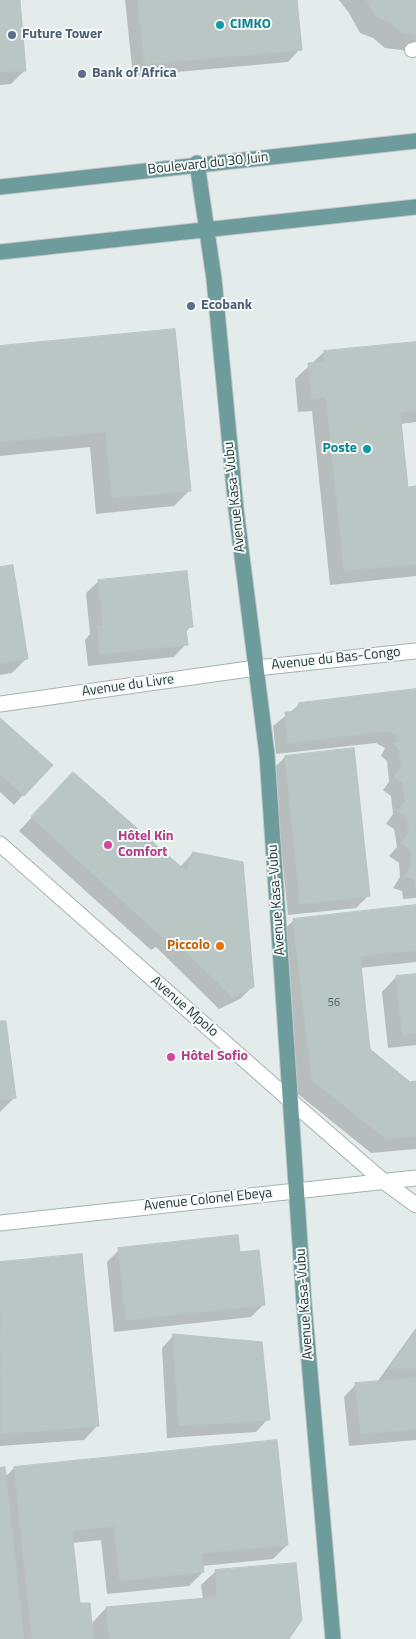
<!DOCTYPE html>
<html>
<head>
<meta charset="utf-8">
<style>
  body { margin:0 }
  canvas { display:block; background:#e4eceb }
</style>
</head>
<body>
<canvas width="416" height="1639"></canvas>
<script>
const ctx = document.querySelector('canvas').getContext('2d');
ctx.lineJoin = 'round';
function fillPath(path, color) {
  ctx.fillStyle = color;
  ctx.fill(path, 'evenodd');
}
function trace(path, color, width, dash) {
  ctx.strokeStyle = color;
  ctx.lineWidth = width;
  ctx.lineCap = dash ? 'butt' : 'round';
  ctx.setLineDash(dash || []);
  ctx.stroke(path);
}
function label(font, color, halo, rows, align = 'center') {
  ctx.font = font + ' "Titillium Web",sans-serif';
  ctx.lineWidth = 4;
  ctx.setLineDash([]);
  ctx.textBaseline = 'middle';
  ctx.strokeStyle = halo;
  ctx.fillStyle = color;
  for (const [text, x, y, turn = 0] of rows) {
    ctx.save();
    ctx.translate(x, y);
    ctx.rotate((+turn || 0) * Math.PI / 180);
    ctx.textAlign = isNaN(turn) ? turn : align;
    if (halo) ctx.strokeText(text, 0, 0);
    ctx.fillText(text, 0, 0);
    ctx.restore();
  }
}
const shadow = new Path2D(`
  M0 0H19L25 70 11 84 0 85Z
  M125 0H296L300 49 288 62 133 76Z
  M339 0H416V52L385 48 373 38 360 33 349 13Z
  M416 343V422L400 424 406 488 416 487V576L330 585 312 411 298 412 295 379 324 352Z
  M0 348 190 490 174 506 96 514 90 447 0 456Z
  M0 568 26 659 12 673 0 675Z
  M99 581 191 626 185 633 186 644 174 657 88 666 85 640 90 634 86 593Z
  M416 691V898L403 899 402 891 393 888 400 877 399 863 389 856 397 847 394 829 386 824 393 814 391 796 383 790 389 782 387 761 381 756 385 748 376 743 276 754 273 726 300 704Z
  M0 719 23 795 14 805 0 792Z
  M285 757 368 896 356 908 288 915 273 769Z
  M61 786 180 867 193 853 253 986 240 999 219 1009 156 947 151 950 19 831Z
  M416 906V962L360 968 369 1050 409 1083H416V1149L371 1153 298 1094 279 934 294 920Z
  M416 976V1045L388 1048 382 992 396 977Z
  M0 1022 15 1097 0 1112Z
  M119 1250 239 1253 264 1304 251 1317 114 1332 107 1262Z
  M81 1255 98 1425 84 1440 0 1446V1263Z
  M416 1328V1440L349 1446 344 1397 356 1384 377 1382Z
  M174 1335 268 1419 256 1432 167 1438 162 1348Z
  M14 1468 287 1545 273 1559 202 1566 203 1572 189 1586 107 1594 101 1540 72 1543 78 1605 91 1624 106 1608 203 1599 201 1585 216 1571 287 1639H0V1469L5 1477Z`);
const building = new Path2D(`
  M0 0H20L26 71 0 72Z
  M138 0H297L302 50 145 64Z
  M367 0H416V35L401 32 390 22 376 17Z
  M175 329 191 491 112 498 106 432 0 442V346Z
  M416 342V410L400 412 408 487 416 486V564L344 571 326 397 312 399 308 363 325 362 324 351Z
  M13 565 28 659 0 663V567Z
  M187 571 193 627 186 628 188 645 100 654 97 626 103 625 98 580Z
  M416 689V887L415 888 414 879 405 876 412 864 411 850 401 843 409 833 406 816 398 811 405 801 403 783 394 777 401 768 399 749 392 743 398 742 397 736 389 731 288 743 285 712H295L299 703Z
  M0 718 53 765 24 796 0 774Z
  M354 748 370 896 300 904 285 756Z
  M73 772 187 872 169 935 164 939 31 817Z
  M193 852 243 862 254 987 232 997 169 935Z
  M416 905V950L360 956 370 1049 410 1082 416 1081V1136L386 1139 312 1080 293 919Z
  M416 974V1033L402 1035 396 976Z
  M0 1021H6L16 1098 0 1100Z
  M238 1235 240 1252 259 1250 265 1305 126 1320 118 1248Z
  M82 1254 99 1426 1 1434 0 1262Z
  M416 1331V1369H389Z
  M173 1334 262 1342 270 1420 179 1426Z
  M416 1378V1429L361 1434 355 1383Z
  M277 1440 288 1545 202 1553 204 1572 120 1581 114 1526 72 1531 80 1603H90L93 1639H32L14 1467Z
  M5 1467 24 1639H0V1468Z
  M296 1563 302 1620 289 1639H109L106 1607 217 1597 215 1570Z`);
const lane = new Path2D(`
  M412 50 416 49`);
const street = new Path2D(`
  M0 704 256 668`);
const secondary = new Path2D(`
  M256 668 416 651
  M0 844 291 1101 383 1181 416 1205
  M0 1223 416 1178`);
const primary = new Path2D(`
  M197 163 214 279 236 509 267 755 304 1303 333 1639
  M0 187 416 141
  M0 252 416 207`);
const markers = [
  [220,25,5,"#0f9aa8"],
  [12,35,5,"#5c6f8a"],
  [82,74,5,"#5c6f8a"],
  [191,306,5,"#5c6f8a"],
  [367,449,5,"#0f9aa8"],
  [108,845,5,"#d1479c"],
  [220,946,5,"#e8710a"],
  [171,1057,5,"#d1479c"]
];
const numberNames = [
  ["56",334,1003]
];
const cultureNames = [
  ["CIMKO",230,25],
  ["Poste",357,449,"right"]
];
const serviceNames = [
  ["Future Tower",22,35],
  ["Bank of Africa",92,74],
  ["Ecobank",201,306]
];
const streetNames = [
  ["Boulevard du 30 Juin",208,164,-6],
  ["Avenue Kasa-Vubu",235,497,-96],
  ["Avenue du Bas-Congo",336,659,-6],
  ["Avenue du Livre",128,686,-8],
  ["Avenue Kasa-Vubu",277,900,-94],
  ["Avenue Mpolo",184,1007,41],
  ["Avenue Colonel Ebeya",208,1200,-6],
  ["Avenue Kasa-Vubu",305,1304,-94]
];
const hotelNames = [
  ["Hôtel Kin",118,837],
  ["Comfort",118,853],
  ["Hôtel Sofio",181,1057]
];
const foodNames = [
  ["Piccolo",210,946]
];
fillPath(shadow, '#0003');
fillPath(building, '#bac6c4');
trace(building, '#b7c5c3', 1);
trace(lane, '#a7b3b3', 16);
trace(street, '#a7b3b3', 17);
trace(secondary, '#a1b3b2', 17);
trace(primary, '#c2c8c8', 17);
trace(lane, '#fff', 14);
trace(street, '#fff', 15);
trace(secondary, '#fff', 15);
trace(primary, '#6e9b9c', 15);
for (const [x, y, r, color] of markers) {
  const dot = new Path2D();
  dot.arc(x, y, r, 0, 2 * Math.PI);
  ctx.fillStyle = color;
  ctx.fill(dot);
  trace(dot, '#f4f9f8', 2);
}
label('11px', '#4b5e5d', null, numberNames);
label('bold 14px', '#0d838f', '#f4f9f8', cultureNames, 'left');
label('bold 14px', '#4e5e75', '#f4f9f8', serviceNames, 'left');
label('14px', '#263b3b', '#f4f9f8', streetNames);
label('bold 14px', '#b23c85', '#f4f9f8', hotelNames, 'left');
label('bold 14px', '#c56008', '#f4f9f8', foodNames, 'right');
</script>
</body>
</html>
